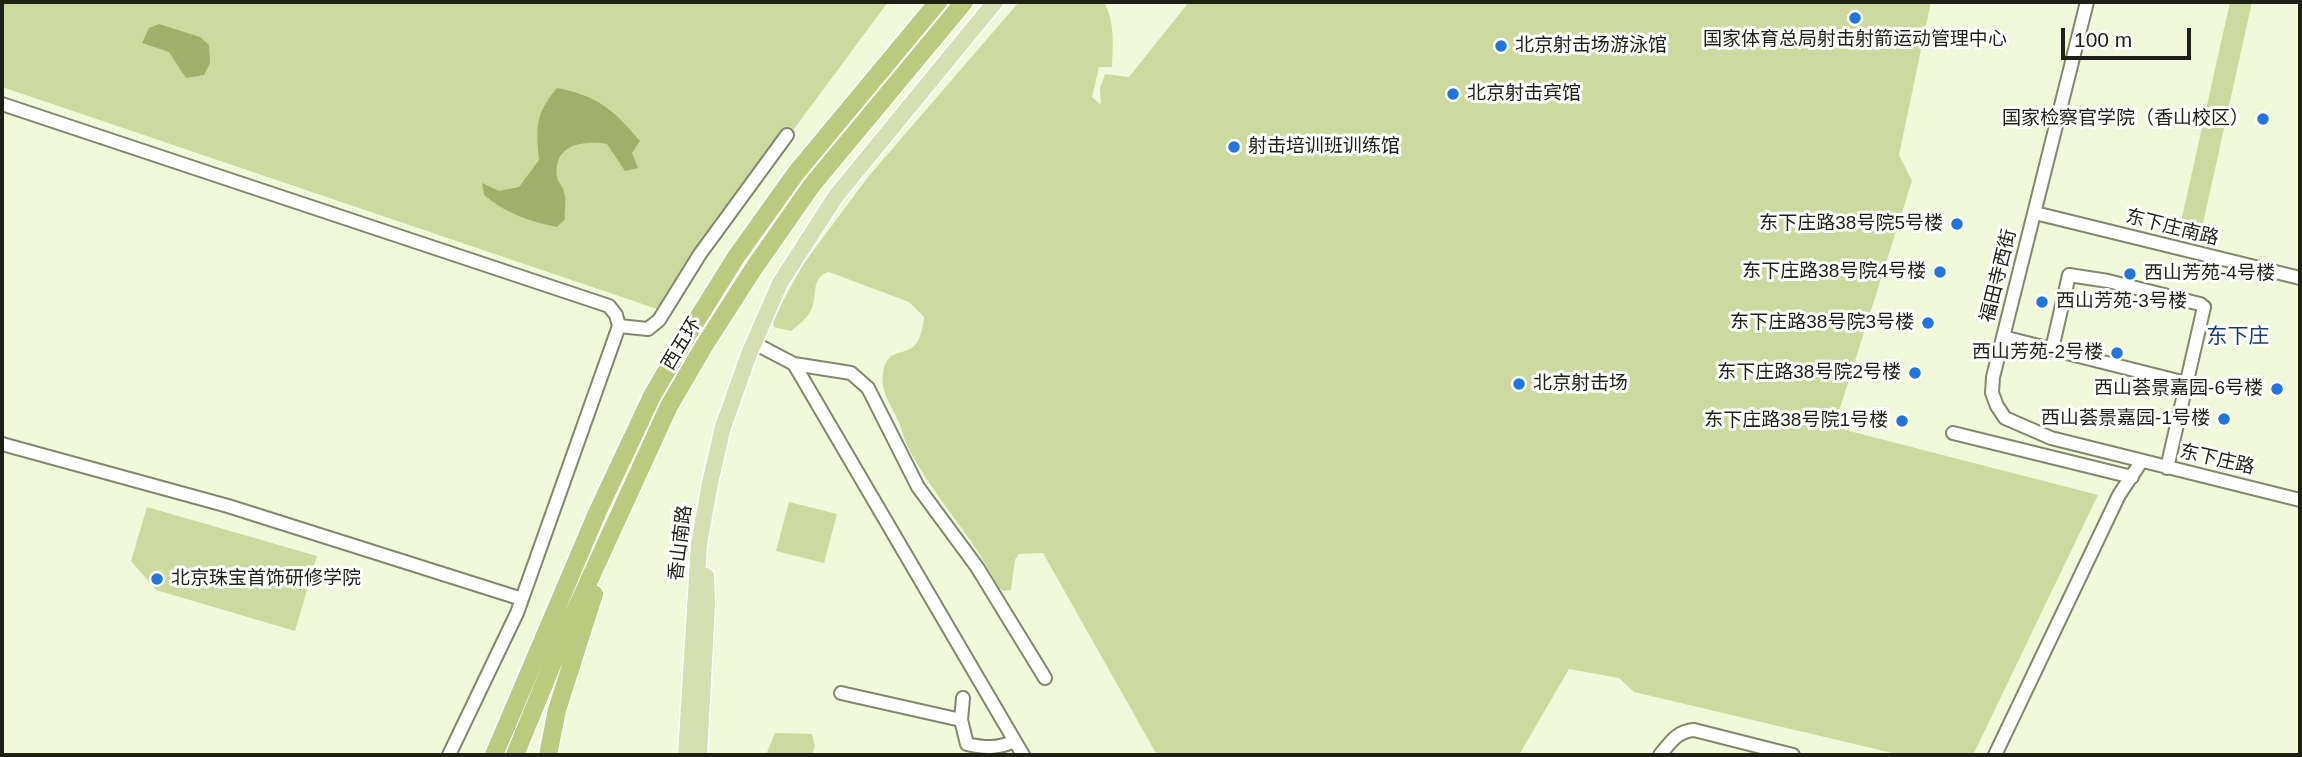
<!DOCTYPE html>
<html>
<head>
<meta charset="utf-8">
<style>
  body { margin:0 }
  #map { position:relative; width:2302px; height:757px; overflow:hidden; background:#f1f9da; font-family:Helvetica,sans-serif }
  canvas { display:block }
  .frame { position:absolute; inset:0; border:4px solid #1e2015; pointer-events:none }
  .scale { position:absolute; left:2061px; top:28px; width:130px; height:32px; box-sizing:border-box; border:4px solid #1e2015; border-top:0; padding-left:9px; font-size:21px; line-height:24px; white-space:nowrap; color:#1e2015; -webkit-text-stroke:5px #fff; paint-order:stroke }
</style>
</head>
<body>
<div id="map">
<canvas width="2302" height="757"></canvas>
<div class="frame"></div>
<div class="scale">100 m</div>
</div>
<script>
const ctx = document.querySelector('canvas').getContext('2d');
ctx.lineJoin = 'round';
function fillPath(path, color) {
  ctx.fillStyle = color;
  ctx.fill(path, 'evenodd');
}
function trace(path, color, width, dash) {
  ctx.strokeStyle = color;
  ctx.lineWidth = width;
  ctx.lineCap = dash ? 'butt' : 'round';
  ctx.setLineDash(dash || []);
  ctx.stroke(path);
}
function label(font, color, halo, rows, align = 'center') {
  ctx.font = font + ' Helvetica,"Noto Sans SC",sans-serif';
  ctx.lineWidth = 6;
  ctx.setLineDash([]);
  ctx.textBaseline = 'middle';
  ctx.strokeStyle = halo;
  ctx.fillStyle = color;
  for (const [text, x, y, turn = 0] of rows) {
    ctx.save();
    ctx.translate(x, y);
    ctx.rotate((+turn || 0) * Math.PI / 180);
    ctx.textAlign = isNaN(turn) ? turn : align;
    if (halo) ctx.strokeText(text, 0, 0);
    ctx.fillText(text, 0, 0);
    ctx.restore();
  }
}
const green = new Path2D(`
  M2 2H888L660 310 2 87Z
  M1019 2H1104C1115 22 1113 45 1112 67H1099L1092 97 1101 105 1100 88 1105 74 1129 77 1189 2H1931L1899 155 1912 181 1834 427 2098 495 1973 755H1901L1634 692 1619 678 1569 669 1519 755H1157L1043 553 1019 554 1015 560 1011 590 1004 591 999 588C991 574 983 559 974 546 951 512 924 481 906 443 903 436 902 429 899 423 892 405 880 393 883 373 887 349 900 356 913 347 921 340 923 327 924 317L909 302 829 272C810 277 818 297 811 310 807 319 798 325 791 331L774 327 773 319 804 263 868 177Z
  M2230 2H2252L2200 237 2179 231Z
  M789 502 837 514 824 563 776 551Z
  M147 507 317 556 295 631 156 590 131 561Z
  M775 733 812 734 815 746 812 755H766Z`);
const water = new Path2D(`
  M159 24 200 37 209 45 210 63 204 75 186 78 169 52 142 43 149 28Z
  M557 88C598 96 614 110 640 141L632 153 638 168 625 171 607 144C583 140 553 144 557 177 558 183 563 186 564 192 567 200 564 211 565 219L557 227C531 222 505 213 484 195L482 183 499 191 519 187 539 160C536 127 535 114 557 88Z`);
const minor = new Path2D(`
  M2087 2 1993 377 1992 393 1997 406 2005 418 2051 438 2300 500
  M2 104 609 306 616 315 619 326 517 613 449 755
  M2035 213 2300 278
  M619 326 648 329 659 320 700 254 787 135
  M2003 337 2186 383
  M754 343 794 364 1023 755
  M2052 349 2069 275 2108 281 2200 304 2204 307 2167 468
  M794 364 851 373 868 388 918 487 977 567 1045 678
  M1953 433 2132 477
  M2 444 228 506 522 599
  M841 693 961 720
  M963 698 961 720 967 744C984 748 998 749 1014 741
  M1660 755C1670 743 1677 731 1694 730L1793 755
  M1995 755 2119 495 2141 462`);
const major = new Path2D(`
  M686 755 699 544 710 483 723 427 749 354 780 283 836 196 995 2
  M699 755 707 604 706 576`);
const highway = new Path2D(`
  M494 755 597 513 652 396 688 334 736 257 796 173 938 2
  M515 755 565 633 669 406 704 346 754 268 812 185 964 2
  M548 755 557 710 594 594`);
const markers = [
  [1855,18,7,"#2075df"],
  [1501,46,7,"#2075df"],
  [1453,94,7,"#2075df"],
  [2263,119,7,"#2075df"],
  [1234,147,7,"#2075df"],
  [1957,224,7,"#2075df"],
  [1940,272,7,"#2075df"],
  [2130,274,7,"#2075df"],
  [2042,302,7,"#2075df"],
  [1928,323,7,"#2075df"],
  [2117,353,7,"#2075df"],
  [1915,373,7,"#2075df"],
  [1519,384,7,"#2075df"],
  [2277,389,7,"#2075df"],
  [2224,419,7,"#2075df"],
  [1902,421,7,"#2075df"],
  [157,579,7,"#2075df"]
];
const poiNames = [
  ["国家体育总局射击射箭运动管理中心",1855,40,"center"],
  ["北京射击场游泳馆",1515,46,"left"],
  ["北京射击宾馆",1467,94,"left"],
  ["国家检察官学院（香山校区）",2249,119],
  ["射击培训班训练馆",1248,147,"left"],
  ["东下庄路38号院5号楼",1943,224],
  ["东下庄路38号院4号楼",1926,272],
  ["西山芳苑-4号楼",2144,274,"left"],
  ["西山芳苑-3号楼",2056,302,"left"],
  ["东下庄路38号院3号楼",1914,323],
  ["西山芳苑-2号楼",2103,353],
  ["东下庄路38号院2号楼",1901,373],
  ["北京射击场",1533,384,"left"],
  ["西山荟景嘉园-6号楼",2263,389],
  ["西山荟景嘉园-1号楼",2210,419],
  ["东下庄路38号院1号楼",1888,421],
  ["北京珠宝首饰研修学院",171,579,"left"]
];
const streetNames = [
  ["东下庄南路",2172,228,14],
  ["福田寺西街",1999,276,-76],
  ["西五环",682,344,-59],
  ["东下庄路",2217,460,13],
  ["香山南路",681,543,-83]
];
const neighbourhoodNames = [
  ["东下庄",2238,337]
];
fillPath(green, '#cdda9f');
fillPath(water, '#a2af6c');
trace(minor, '#81886c', 16);
trace(major, '#fff', 19);
trace(highway, '#fff', 21);
trace(minor, '#fff', 12);
trace(major, '#d6dfb2', 16);
trace(highway, '#bbca7e', 18);
for (const [x, y, r, color] of markers) {
  const dot = new Path2D();
  dot.arc(x, y, r, 0, 2 * Math.PI);
  ctx.fillStyle = color;
  ctx.fill(dot);
  trace(dot, '#fff', 2.5);
}
label('19px', '#1e2015', '#fff', poiNames, 'right');
label('19px', '#1e2015', '#fff', streetNames);
label('21px', '#163d71', '#fff', neighbourhoodNames);
</script>
</body>
</html>
